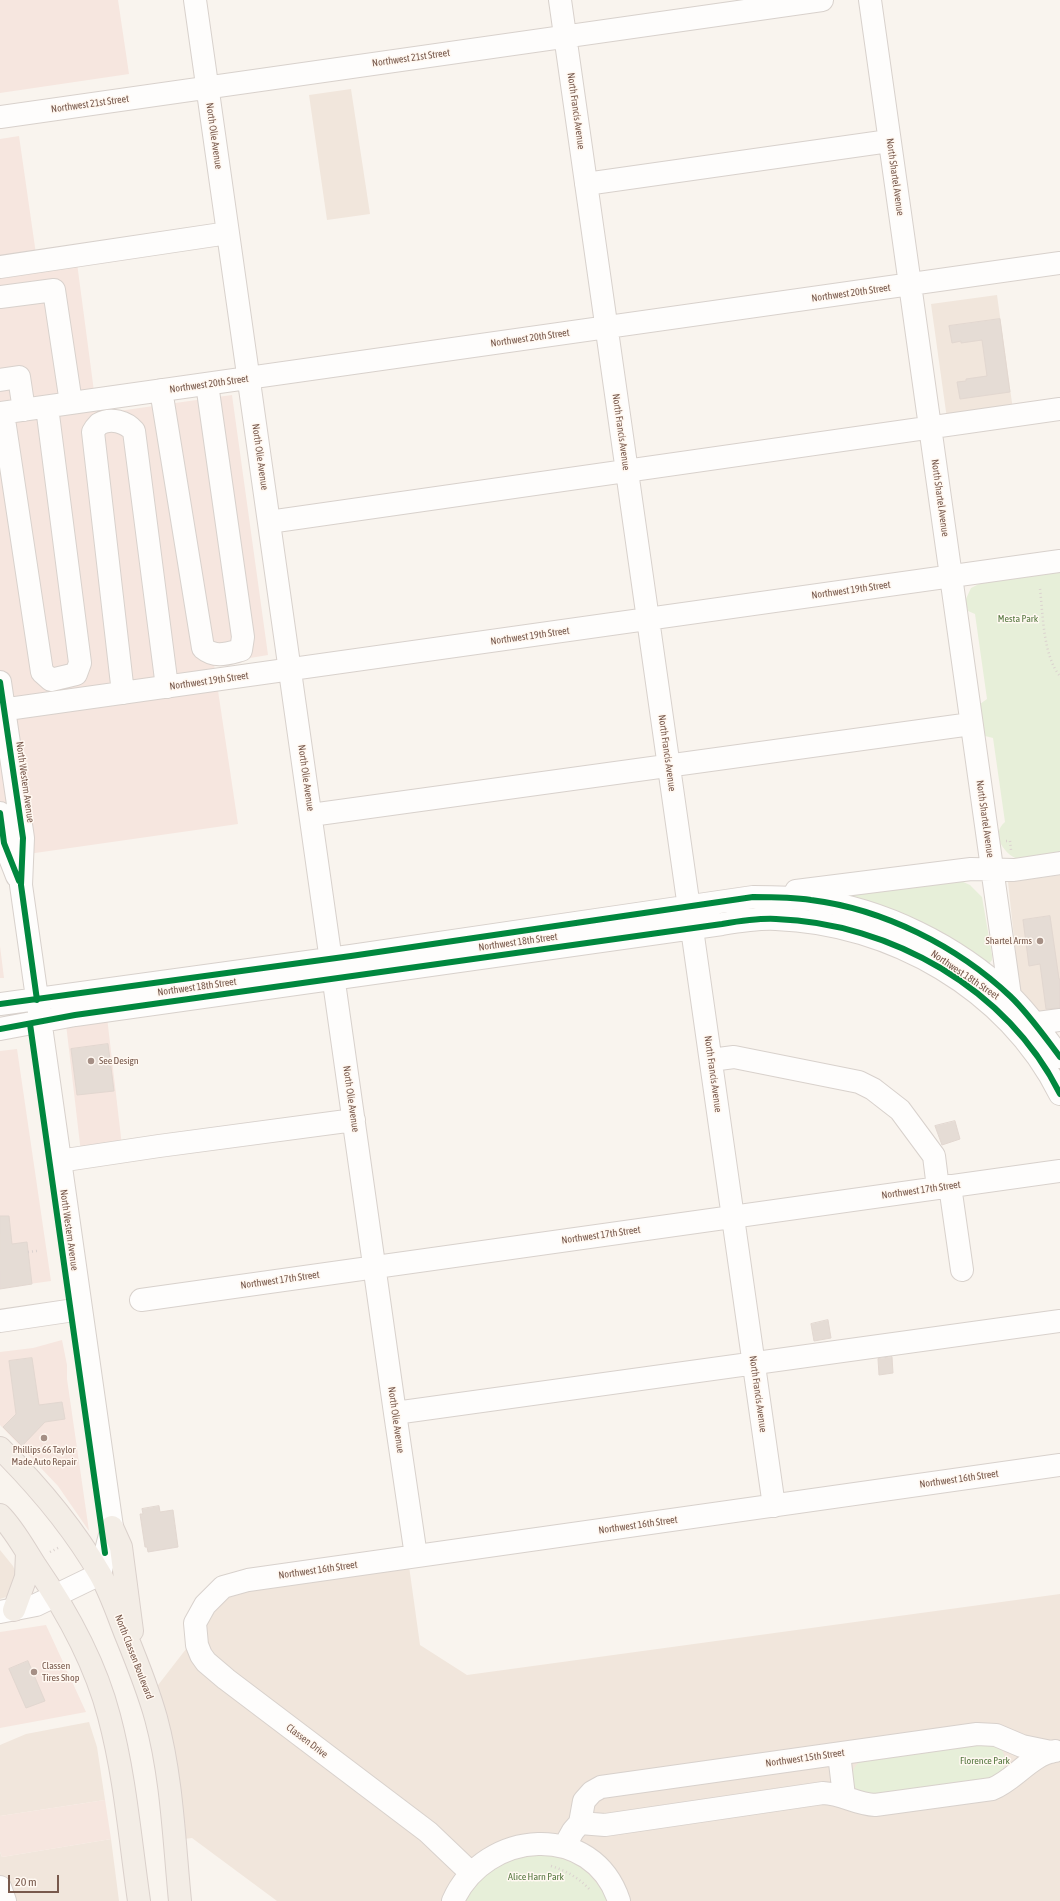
<!DOCTYPE html>
<html>
<head>
<meta charset="utf-8">
<style>
  body { margin:0 }
  #map { position:relative; width:1060px; height:1901px; overflow:hidden; background:#f9f4ee; font-family:"Asap Condensed",sans-serif }
  canvas { display:block }
  .scale { position:absolute; left:8px; top:1875px; width:51px; height:18px; box-sizing:border-box; border:2px solid #78594c; border-top:0; padding-left:5px; font-size:12px; line-height:14px; white-space:nowrap; color:#78594c; -webkit-text-stroke:3px #fff8f1; paint-order:stroke }
</style>
</head>
<body>
<div id="map">
<canvas width="1060" height="1901"></canvas>
<div class="scale">20 m</div>
</div>
<script>
const ctx = document.querySelector('canvas').getContext('2d');
ctx.lineJoin = 'round';
function fillPath(path, color) {
  ctx.fillStyle = color;
  ctx.fill(path, 'evenodd');
}
function trace(path, color, width, dash) {
  ctx.strokeStyle = color;
  ctx.lineWidth = width;
  ctx.lineCap = dash ? 'butt' : 'round';
  ctx.setLineDash(dash || []);
  ctx.stroke(path);
}
function label(font, color, halo, rows, align = 'center') {
  ctx.font = font + ' "Asap Condensed",sans-serif';
  ctx.lineWidth = 3;
  ctx.setLineDash([]);
  ctx.textBaseline = 'middle';
  ctx.strokeStyle = halo;
  ctx.fillStyle = color;
  for (const [text, x, y, turn = 0] of rows) {
    ctx.save();
    ctx.translate(x, y);
    ctx.rotate((+turn || 0) * Math.PI / 180);
    ctx.textAlign = isNaN(turn) ? turn : align;
    if (halo) ctx.strokeText(text, 0, 0);
    ctx.fillText(text, 0, 0);
    ctx.restore();
  }
}
const residential = new Path2D(`
  M351 89 370 214 327 220 309 95Z
  M997 295 1013 410 947 419 931 304Z
  M1060 875V1015L1044 1017 1020 993 1008 882Z
  M0 1550 13 1566 16 1573 12 1590 6 1597 0 1599Z
  M409 1566 420 1645 467 1675 1060 1594V1901H277L192 1838 183 1839 155 1689 224 1600 231 1594Z
  M89 1722 97 1747 105 1800 0 1816V1745L26 1734Z
  M111 1839 119 1901H0V1852L2 1857Z`);
const commercial = new Path2D(`
  M0 0H118L129 74 0 93Z
  M19 136 36 254 0 258V139Z
  M77 263 97 414 232 395 268 655 214 664 238 824 0 858V275Z
  M0 946 4 978H0Z
  M107 1017 122 1146 81 1153 66 1024Z
  M17 1049 51 1281 0 1288V1051Z
  M62 1340 67 1365V1379L89 1531 58 1486 0 1425V1352L33 1348Z
  M46 1625 86 1712 0 1728V1632Z
  M105 1800 111 1839 2 1857 0 1852V1816Z`);
const green = new Path2D(`
  M1060 571V855L1021 860C1006 857 989 835 1005 822L993 738 985 736 980 704 987 699 975 614 968 611 965 601 971 588 981 583Z
  M959 880 970 885 982 897 992 955V960L988 965 851 899 849 895Z
  M985 1742 999 1745C1008 1757 1007 1769 995 1779L872 1796 859 1793 852 1782C852 1770 854 1764 865 1759Z
  M531 1853C569 1857 589 1865 608 1901H464L467 1893 494 1865Z`);
const building = new Path2D(`
  M1000 319 1010 392 960 399 957 382 966 381V379L987 376 982 340 961 343V341L952 343 949 326Z
  M1050 916 1059 979H1060V1008L1046 1009 1040 964 1029 966 1023 920Z
  M108 1044 114 1091 77 1095 71 1049Z
  M955 1121 960 1139 942 1145 935 1126Z
  M0 1216H9L12 1244 27 1242 32 1284 0 1289Z
  M828 1320 831 1338 814 1341 811 1324Z
  M892 1357 893 1373 879 1375 878 1359Z
  M32 1358 39 1405 62 1402 65 1419 45 1422 22 1446 3 1427 16 1414 9 1361Z
  M159 1506 160 1512 173 1510 178 1547 148 1552 147 1547H145L140 1514H143L142 1509Z
  M28 1661 45 1701 26 1708 9 1669Z`);
const path = new Path2D(`
  M1040 589C1043 614 1043 656 1060 676
  M1006 841H1010L1011 850
  M28 1252 37 1251
  M50 1552 60 1547
  M551 1866C567 1871 579 1878 590 1890`);
const minor = new Path2D(`
  M195 0 395 1413 416 1556
  M560 0 774 1506
  M870 0 1011 1003
  M0 117 822 0
  M586 184 889 141
  M0 267 228 233
  M0 297 54 290 71 403
  M0 380 19 377 24 410
  M161 390 203 648C215 658 226 654 241 650L243 637 207 384
  M0 413 1060 263
  M3 413 42 672 51 680 76 674 80 663 47 407
  M269 522 1060 409
  M0 682 23 838 21 885 112 1527 100 1574 36 1605 0 1612
  M123 693 93 432C94 430 97 426 99 424 111 417 126 422 134 431L167 687
  M0 710 1060 561
  M0 813 4 843 17 876
  M311 815 971 724
  M796 891 971 869 1014 870 1060 863
  M0 1004 351 956 753 897C772 897 792 897 811 900 883 909 957 946 1010 996 1029 1014 1044 1036 1060 1057
  M1023 1025 1060 1020
  M0 1029 75 1015 722 924C740 921 758 918 776 919 891 923 1008 989 1060 1094
  M711 1060 734 1057 859 1082 873 1089 900 1110 934 1156 938 1188
  M59 1161 159 1146 354 1120
  M950 1186 962 1270
  M141 1300 1060 1171
  M0 1321 81 1309
  M395 1413 1060 1321
  M839 1754 844 1796
  M580 1823 605 1825 823 1793C844 1794 855 1804 875 1805L992 1789C1015 1780 1030 1755 1055 1751
  M564 1847 573 1831 580 1823 584 1801 592 1792 601 1787 977 1734 996 1735 1022 1746 1051 1752
  M471 1873 428 1832 226 1679 206 1662 201 1655 197 1645 195 1623 205 1605 223 1587 248 1580 1060 1465
  M0 1887 5 1901
  M453 1901C485 1829 593 1821 619 1901`);
const major = new Path2D(`
  M0 1448C38 1486 73 1527 100 1574 111 1593 118 1615 126 1635 137 1662 148 1689 156 1718 172 1777 174 1840 180 1901
  M0 1515C14 1529 24 1548 35 1565 66 1610 95 1662 109 1716 125 1776 130 1839 139 1901
  M112 1527 121 1547 132 1631
  M14 1610 26 1577 27 1553`);
const cycleway = new Path2D(`
  M0 682 23 838 21 885 37 1000
  M0 813 4 843 19 881
  M0 1004 351 956 753 897C772 897 792 897 811 900 883 909 957 946 1010 996 1029 1014 1044 1036 1060 1057
  M30 1024 105 1553
  M0 1029 75 1015 722 924C740 921 758 918 776 919 891 923 1008 989 1060 1094`);
const markers = [
  [1040,941,4,"#a58f85"],
  [91,1061,4,"#a58f85"],
  [44,1438,4,"#a58f85"],
  [34,1672,4,"#a58f85"]
];
const streetNames = [
  ["Northwest 21st Street",411,58,-8],
  ["Northwest 21st Street",90,104,-8],
  ["North Francis Avenue",576,111,82],
  ["North Olie Avenue",214,136,82],
  ["North Shartel Avenue",895,177,82],
  ["Northwest 20th Street",851,293,-8],
  ["Northwest 20th Street",530,338,-8],
  ["Northwest 20th Street",209,384,-8],
  ["North Francis Avenue",621,432,82],
  ["North Olie Avenue",260,457,82],
  ["North Shartel Avenue",940,498,82],
  ["Northwest 19th Street",851,590,-8],
  ["Northwest 19th Street",530,636,-8],
  ["Northwest 19th Street",209,681,-8],
  ["North Francis Avenue",667,753,82],
  ["North Olie Avenue",306,778,82],
  ["North Western Avenue",25,782,82],
  ["North Shartel Avenue",985,819,82],
  ["Northwest 18th Street",518,942,-8],
  ["Northwest 18th Street",965,975,34],
  ["Northwest 18th Street",197,987,-8],
  ["North Francis Avenue",713,1074,82],
  ["North Olie Avenue",351,1099,82],
  ["Northwest 17th Street",921,1190,-8],
  ["North Western Avenue",69,1230,82],
  ["Northwest 17th Street",601,1235,-8],
  ["Northwest 17th Street",280,1280,-8],
  ["North Francis Avenue",758,1394,82],
  ["North Olie Avenue",396,1420,82],
  ["Northwest 16th Street",959,1479,-8],
  ["Northwest 16th Street",638,1525,-8],
  ["Northwest 16th Street",318,1570,-8],
  ["North Classen Boulevard",134,1657,69],
  ["Classen Drive",307,1741,37],
  ["Northwest 15th Street",805,1758,-8]
];
const parkNames = [
  ["Mesta Park",1018,619],
  ["Florence Park",985,1761],
  ["Alice Harn Park",536,1877]
];
const poiNames = [
  ["Shartel Arms",1032,941,"right"],
  ["See Design",99,1061],
  ["Phillips 66 Taylor",44,1450,"center"],
  ["Made Auto Repair",44,1462,"center"],
  ["Classen",42,1666],
  ["Tires Shop",42,1678]
];
fillPath(residential, '#f1e6dc');
fillPath(commercial, '#f6e6df');
fillPath(green, '#e7efd9');
fillPath(building, '#e5dcd5');
trace(building, '#e2d7d0', 1);
trace(minor, '#d8d1cc', 24);
trace(major, '#dad0cb', 24);
trace(path, '#dbd2cf', 2.5, [1, 3]);
trace(minor, '#fefdfc', 22);
trace(major, '#f3ede6', 22);
trace(cycleway, '#00873e', 6);
for (const [x, y, r, color] of markers) {
  const dot = new Path2D();
  dot.arc(x, y, r, 0, 2 * Math.PI);
  ctx.fillStyle = color;
  ctx.fill(dot);
  trace(dot, '#fff8f1', 1.5);
}
label('10px', '#78594c', '#fff8f1', streetNames);
label('10px', '#567841', '#fff8f1', parkNames);
label('10px', '#78594c', '#fff8f1', poiNames, 'left');
</script>
</body>
</html>
